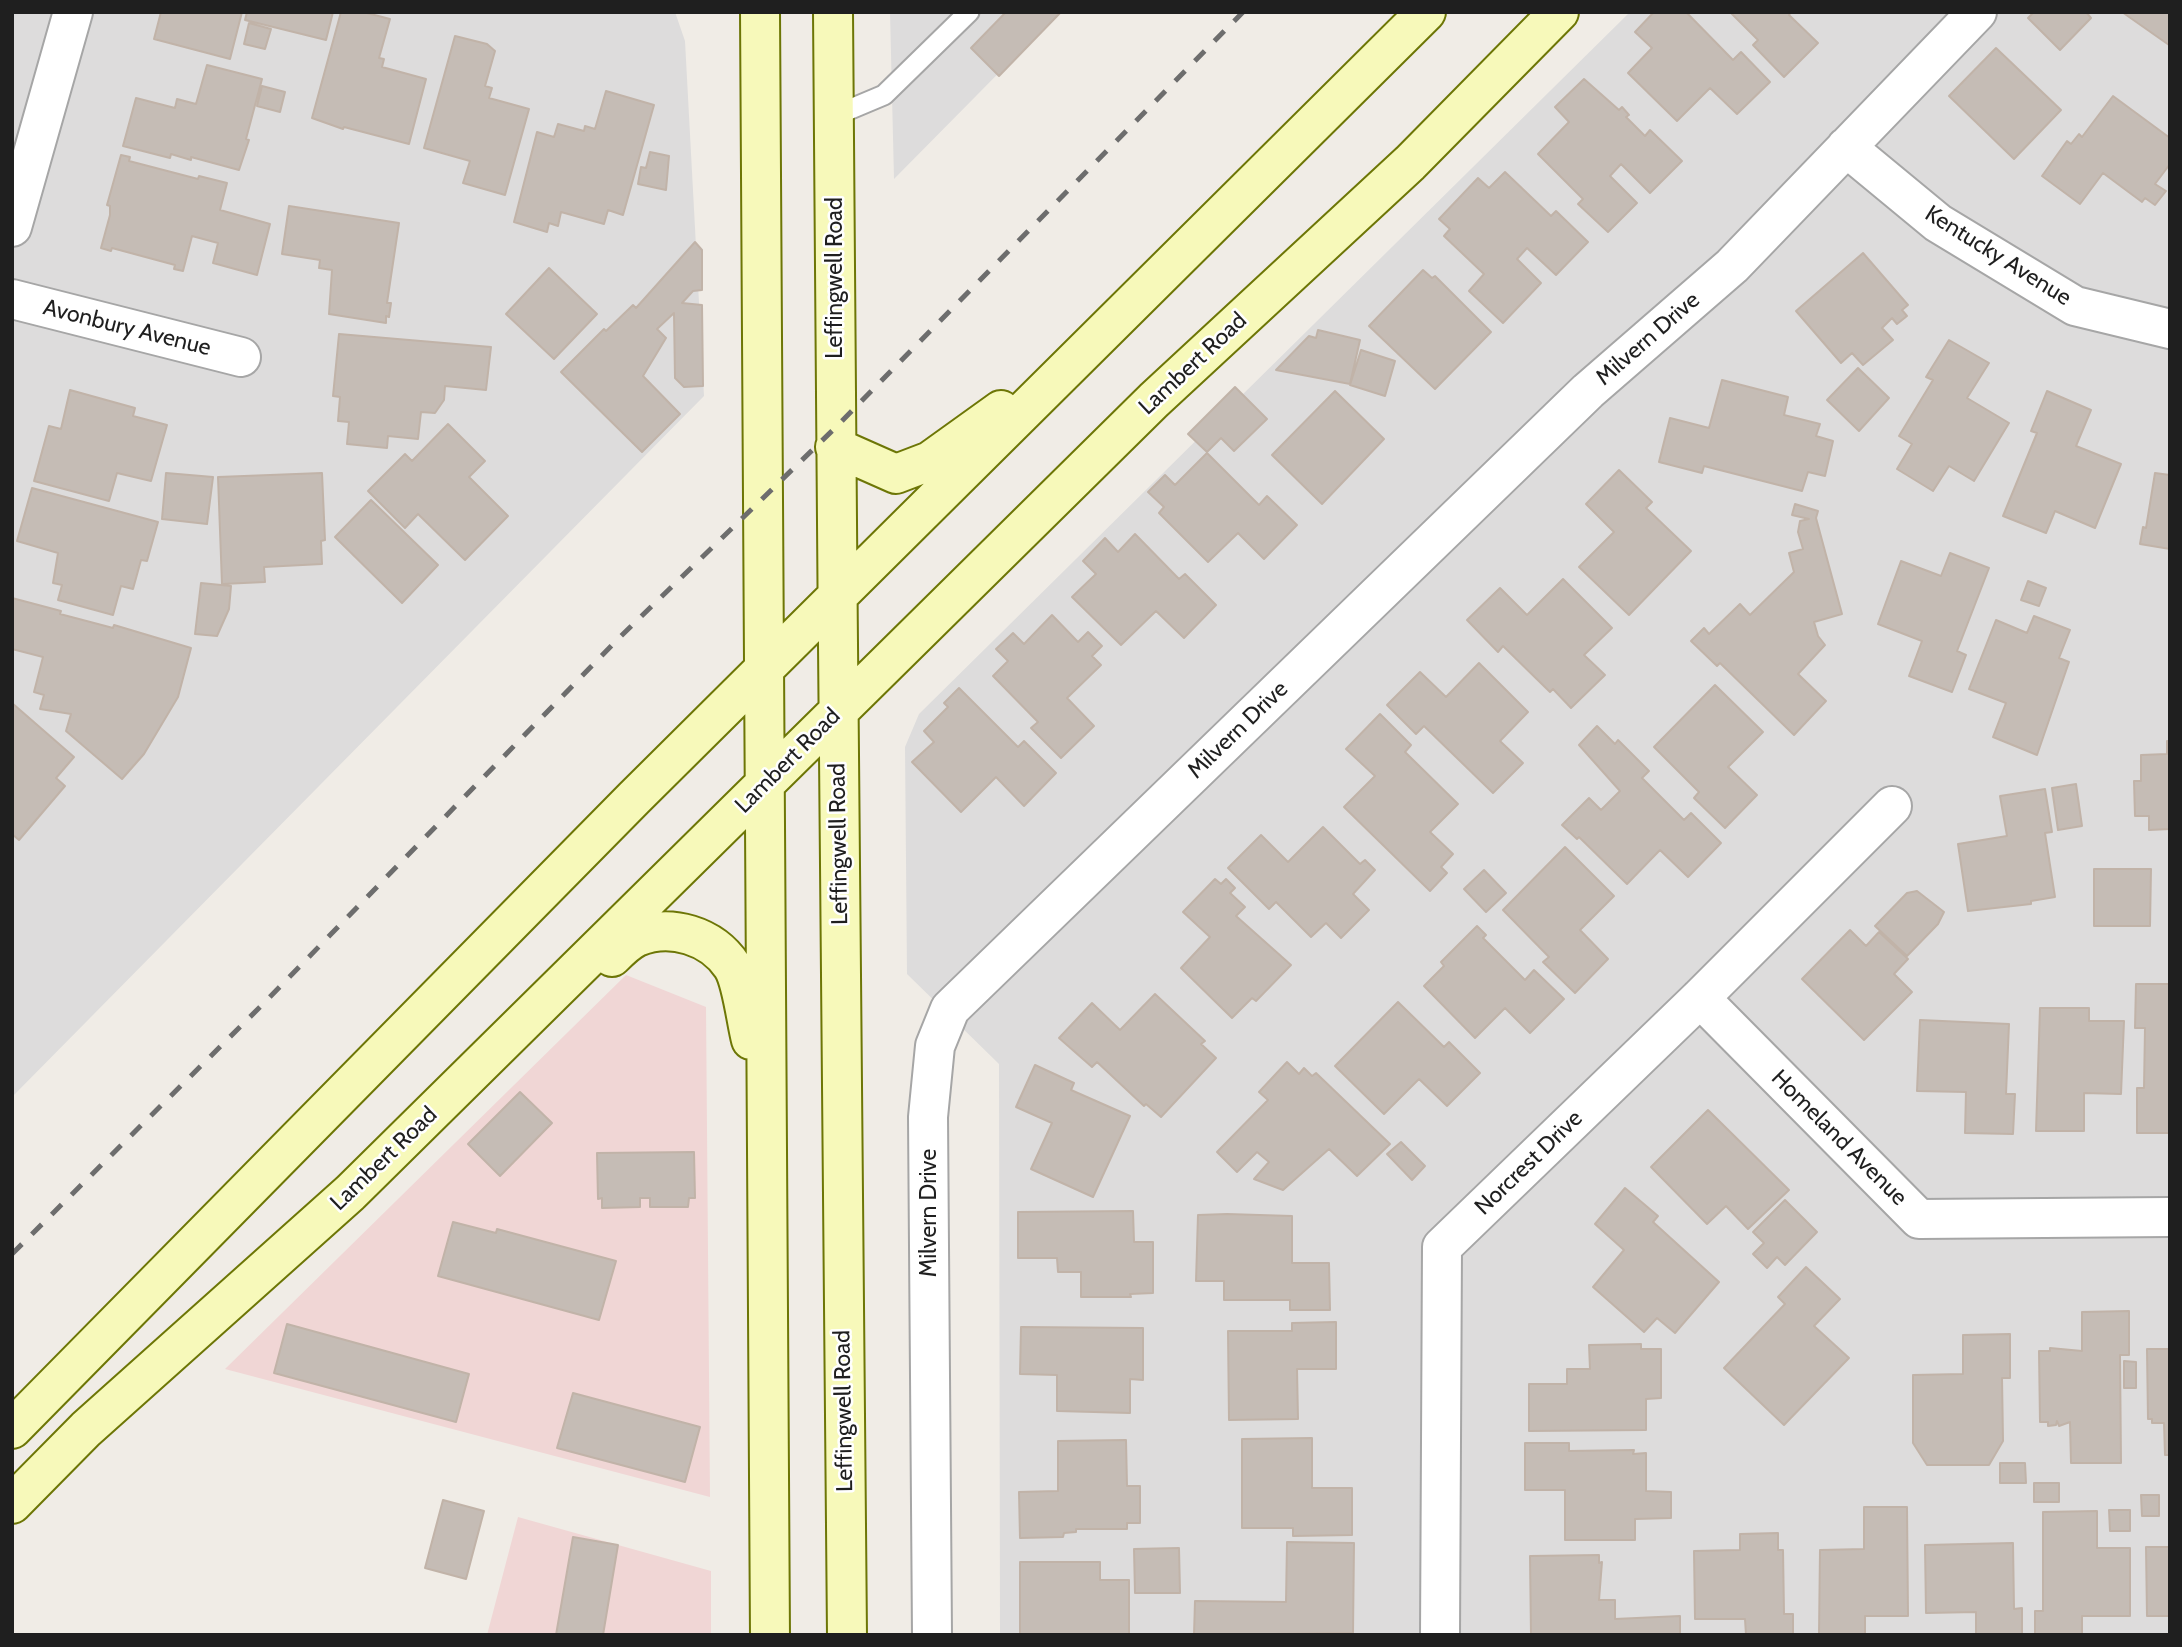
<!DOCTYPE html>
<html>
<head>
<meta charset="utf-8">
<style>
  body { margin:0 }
  #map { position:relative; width:2182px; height:1647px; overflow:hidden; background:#f0ece6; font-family:Cabin,sans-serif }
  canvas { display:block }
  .frame { position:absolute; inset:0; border:14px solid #1f1f1f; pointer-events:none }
</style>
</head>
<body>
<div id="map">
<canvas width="2182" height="1647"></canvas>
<div class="frame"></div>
</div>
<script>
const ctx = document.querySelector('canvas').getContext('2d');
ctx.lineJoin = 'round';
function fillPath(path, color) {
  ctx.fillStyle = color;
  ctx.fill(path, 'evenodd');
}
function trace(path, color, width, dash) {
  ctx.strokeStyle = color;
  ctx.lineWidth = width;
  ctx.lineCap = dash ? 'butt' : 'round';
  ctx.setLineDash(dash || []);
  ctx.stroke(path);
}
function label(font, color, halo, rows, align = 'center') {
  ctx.font = font + ' Cabin,sans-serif';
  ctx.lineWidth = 5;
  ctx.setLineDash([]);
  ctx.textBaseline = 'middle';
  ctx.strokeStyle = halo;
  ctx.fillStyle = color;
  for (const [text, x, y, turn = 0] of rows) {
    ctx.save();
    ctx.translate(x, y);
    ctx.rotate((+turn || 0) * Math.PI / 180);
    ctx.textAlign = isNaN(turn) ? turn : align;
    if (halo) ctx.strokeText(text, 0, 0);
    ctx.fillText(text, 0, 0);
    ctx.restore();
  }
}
const residential = new Path2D(`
  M12 12H675L685 41 704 396 12 1097Z
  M890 12H1059L894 179Z
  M1630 12H2170V1635H1000L999 1064 907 974 905 747 919 714Z`);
const commercial = new Path2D(`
  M626 975 706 1007 710 1497 225 1369Z
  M518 1517 711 1571V1635H487Z`);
const building = new Path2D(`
  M161 12H242L230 59 154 39Z
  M247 12H333L326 40 245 20Z
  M341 12H363L390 19 379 58 384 59 382 67 426 79 409 144 344 127 343 129 312 118Z
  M1006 12H1061L999 76 971 48Z
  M1654 12H1686L1733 60 1741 52 1770 82 1737 114 1710 88 1677 121 1628 73 1652 48 1635 32Z
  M1730 12H1791L1789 15 1818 43 1784 77 1753 45 1758 40Z
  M2034 12H2086L2091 18 2060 50 2028 18Z
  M2122 12H2170V43L2169 45Z
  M249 23 271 29 265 49 244 44Z
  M455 36 487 44 495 51 485 86 492 88 489 98 529 109 505 195 463 183 470 161 424 148Z
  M1996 48 2061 110 2014 159 1949 96Z
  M207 65 262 79 246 139 249 140 239 170 191 157V160L171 154 170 158 123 146 136 98 175 108 177 99 196 104Z
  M1584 79 1619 110 1622 107 1629 115 1626 117 1645 136 1650 130 1682 161 1650 193 1621 164 1610 176 1637 203 1608 232 1578 204 1583 199 1538 154 1569 122 1555 107Z
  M262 86 285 92 280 112 257 106Z
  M606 91 654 105 623 215 608 210 604 224 561 212 558 226 549 223 547 232 514 222 537 132 554 137 558 124 584 131 585 126 595 129Z
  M2113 96 2170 138V164L2155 184 2166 191 2155 205 2145 198 2142 202 2103 173 2080 204 2042 176 2067 141 2071 144 2079 134 2082 137Z
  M650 152 669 156 666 190 638 184 641 167 646 168Z
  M121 155 130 157 129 161 198 179 199 176 227 183 220 210 270 224 257 275 213 263 218 243 192 236 183 271 174 269 175 265 112 248 111 251 101 248 110 215V206L107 205Z
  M1505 172 1551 216 1556 211 1588 242 1556 275 1527 248 1517 259 1541 283 1503 323 1469 291 1484 274 1444 236 1450 229 1439 219 1478 178 1489 188Z
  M289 206 399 223 387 303H391L389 317 386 316V323L329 314 332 270 319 268 320 260 282 254Z
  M695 242 702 250V290L693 291 682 303 702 305 703 386 684 387 675 378 674 313 657 329 666 338 643 376 680 414 642 452 561 372 604 329 606 331 633 305 636 308Z
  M1863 253 1908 305 1902 310 1907 316 1897 324 1892 318 1882 328 1893 340 1863 365 1852 353 1841 363 1796 311Z
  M549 268 597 314 554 359 506 314Z
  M1423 270 1432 278 1435 276 1491 332 1435 389 1369 326Z
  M1318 330 1360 340 1350 384 1276 370 1309 336 1316 338Z
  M339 334 491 347 486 390 445 386 444 400 435 413 421 412 418 439 388 436 387 448 347 444 349 422 338 421 340 397 333 396Z
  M1949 340 1989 363 1967 398 2009 423 1974 481 1949 466 1933 491 1897 469 1912 444 1899 436 1933 380 1926 377Z
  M1361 350 1395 361 1385 396 1350 385Z
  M1858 368 1889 398 1859 431 1827 400Z
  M1722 380 1788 397 1784 415 1820 424 1816 436 1833 441 1825 476 1808 472 1802 491 1704 466 1702 473 1659 462 1670 418 1709 428Z
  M1235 387 1267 419 1234 451 1221 438 1207 452 1188 434Z
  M70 390 135 408 133 416 167 425 151 481 117 473 109 501 34 481 49 426 61 429Z
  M1335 391 1384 439 1322 504 1272 455Z
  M2047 391 2091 410 2076 446 2121 464 2095 528 2055 511 2046 533 2003 516 2037 433 2031 431Z
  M448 424 485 461 469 477 508 516 465 560 418 514 405 528 368 491 405 454 412 461Z
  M1207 453 1259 505 1267 496 1297 525 1264 559 1238 533 1208 562 1159 513 1164 507 1148 492 1165 475 1175 485Z
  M1619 470 1652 502 1646 508 1691 551 1629 615 1579 567 1614 532 1586 504Z
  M166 473 213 477 207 524 162 519Z
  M322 473 325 540 321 541 322 564 264 567 265 582 222 584 218 477Z
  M2155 473 2170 475V549L2140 544 2143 527 2146 528Z
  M32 488 158 522 147 561 141 560 133 589 121 586 113 615 58 600 62 585 53 583 58 553 17 541Z
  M371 500 438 565 402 603 335 537Z
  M1795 504 1818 511 1816 518 1842 614 1814 622 1818 636 1825 645 1798 674 1826 701 1794 735 1720 663 1717 666 1691 641 1704 628 1709 634 1740 604 1750 615 1794 572 1789 553 1803 549 1798 532 1800 521 1809 519 1792 515Z
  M1135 534 1179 579 1185 574 1216 605 1184 638 1156 611 1121 645 1072 597 1096 574 1083 561 1105 538 1118 552Z
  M1950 553 1989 568 1957 651 1966 655 1952 692 1909 676 1922 641 1878 624 1901 561 1941 576Z
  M1563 579 1612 628 1584 655 1605 675 1571 708 1553 689 1550 692 1503 646 1498 652 1467 620 1500 588 1527 615Z
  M2028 581 2046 588 2039 606 2021 600Z
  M201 583 231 586 229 609 217 636 195 634Z
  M12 598 61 611 60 614 113 628 114 625 191 648 178 697 144 754 122 779 66 731 71 714 40 709 44 695 34 692 43 657 12 649Z
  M1052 615 1078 642 1088 632 1102 646 1092 656 1101 665 1067 698 1094 726 1061 758 1031 728 1038 722 993 676 1008 661 996 649 1013 633 1024 644Z
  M2034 616 2070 630 2059 658 2069 662 2037 755 1993 737 2006 703 1969 689 1996 620 2027 633Z
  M1479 663 1528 712 1500 741 1523 763 1493 793 1424 726 1416 734 1387 705 1420 672 1446 697Z
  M1715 685 1763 732 1728 767 1757 795 1725 828 1694 798 1699 792 1654 747Z
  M959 688 1018 747 1024 741 1056 773 1024 806 996 777 961 812 912 762 934 742 924 731 948 707 944 703Z
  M12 703 74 757 56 778 65 786 19 840 12 834Z
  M1380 714 1411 745 1405 752 1458 804 1430 832 1453 854 1441 867 1447 873 1430 891 1344 807 1375 776 1346 749Z
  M1597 726 1615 744 1618 740 1649 771 1642 778 1684 820 1691 813 1721 843 1688 877 1660 850 1627 884 1579 837 1577 839 1562 825 1589 798 1601 810 1620 791 1579 745Z
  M2167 741H2170V829L2149 830V816H2135L2134 781H2141V755L2167 754Z
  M2076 784 2082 826 2058 830 2052 788Z
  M2045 789 2052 832 2045 833 2055 897 2031 901V904L1968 911 1958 844 2007 836 2000 796Z
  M1323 827 1360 864 1365 860 1375 870 1353 894 1369 910 1341 938 1326 923 1311 937 1276 902 1269 909 1228 868 1261 835 1288 862Z
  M1565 847 1614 896 1580 930 1608 959 1575 993 1543 962 1549 957 1503 910Z
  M2094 869H2151L2150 926H2094Z
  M1484 870 1506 893 1486 912 1464 889Z
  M1215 879 1221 884 1226 879 1235 888 1230 893 1245 907 1236 916 1291 965 1256 1001 1252 998 1232 1018 1181 968 1210 937 1183 912Z
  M1917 891 1944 912 1938 924 1907 956 1875 926 1907 893Z
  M1477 926 1486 935 1483 938 1525 980 1534 970 1564 999 1530 1033 1505 1008 1475 1038 1424 986 1444 966 1441 962Z
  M1850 930 1866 946 1879 932 1908 959 1894 974 1912 992 1864 1040 1802 979Z
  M2136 984H2170V1133H2137V1088H2144L2145 1028H2135Z
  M1155 994 1205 1041 1201 1044 1216 1058 1161 1117 1146 1104 1144 1106 1097 1062 1092 1067 1059 1038 1092 1003 1120 1030Z
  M1398 1002 1444 1047 1449 1042 1480 1073 1447 1106 1419 1079 1384 1114 1335 1066Z
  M2040 1008H2089V1021H2124L2121 1094 2084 1093V1131H2036Z
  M1920 1020 2009 1024 2006 1094H2015L2013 1134 1965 1133 1966 1092 1917 1091Z
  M1287 1062 1299 1074 1304 1068 1312 1076 1316 1073 1390 1144 1357 1176 1329 1149 1283 1190 1254 1179 1269 1162 1257 1152 1237 1172 1217 1152 1268 1100 1259 1092Z
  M1035 1065 1074 1083 1071 1090 1130 1116 1093 1197 1031 1169 1052 1123 1016 1107Z
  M520 1092 552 1123 500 1176 468 1144Z
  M1708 1110 1789 1190 1748 1229 1726 1206 1707 1224 1651 1167Z
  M1401 1142 1425 1166 1412 1180 1387 1154Z
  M694 1152 695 1198H689L688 1207H650V1198H640V1207L602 1208V1198L598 1199 597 1153Z
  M1625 1188 1658 1216 1653 1222 1719 1282 1675 1333 1657 1318 1644 1332 1593 1287 1624 1250 1595 1224Z
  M1785 1200 1817 1232 1785 1265 1777 1257 1767 1268 1753 1254 1764 1243 1753 1232Z
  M1133 1211 1134 1242H1153V1293L1130 1294 1131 1297H1081V1272H1058L1057 1258H1018V1212Z
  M1227 1214 1292 1216V1263H1329L1330 1310H1290V1300H1224V1281H1196L1198 1215Z
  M453 1222 496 1233 497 1229 616 1261 599 1320 438 1276Z
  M1806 1267 1840 1299 1814 1326 1849 1358 1784 1425 1724 1368 1785 1304 1778 1297Z
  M2129 1311V1355H2120L2121 1463H2071L2070 1422 2059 1426 2057 1421 2056 1425 2048 1426V1422H2040L2039 1351H2050V1348L2082 1351V1312Z
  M1336 1322V1369H1297L1298 1419 1229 1420 1228 1331H1292V1323Z
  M287 1324 469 1374 456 1422 274 1373Z
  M1021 1327 1143 1328V1380L1130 1379V1413L1057 1411V1375L1020 1374Z
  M2010 1334V1378H2002L2003 1441 1989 1465H1927L1913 1443V1375L1963 1374V1335Z
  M1641 1344V1349H1661V1398L1646 1399V1430L1529 1431V1384H1567V1369H1590L1589 1345Z
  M2147 1349H2170V1455H2165L2164 1423H2152V1419H2148Z
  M2124 1361 2136 1362V1388H2124Z
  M573 1393 700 1427 685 1482 557 1448Z
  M1312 1438V1488H1352V1535L1293 1536V1528H1242V1439Z
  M1126 1440 1127 1486H1140V1523H1127V1529H1076V1532L1064 1533 1063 1537 1020 1538 1019 1492 1058 1491V1441Z
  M1525 1443H1569V1451L1634 1450 1633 1454 1646 1453V1491L1671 1492V1518L1635 1519V1540H1565V1490H1525Z
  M2000 1463H2025L2026 1483H2000Z
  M2034 1483H2059V1502H2034Z
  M2141 1495H2159V1516H2142Z
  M443 1500 484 1511 466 1579 425 1568Z
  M1864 1507H1907L1908 1616H1865V1635H1819L1820 1550 1864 1549Z
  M2109 1510H2130V1531H2110Z
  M2097 1511V1548H2130V1616H2082V1635H2035V1611H2043V1512Z
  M1778 1533V1550H1783L1784 1614H1793V1635H1746L1745 1619H1695L1694 1551 1740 1550V1534Z
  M573 1537 618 1545 603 1635H556Z
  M1287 1542 1354 1543 1353 1633 1194 1635 1195 1601 1286 1602Z
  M2013 1543 2014 1609 2022 1608V1635H1976V1612L1926 1613 1925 1545Z
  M2146 1547H2170V1616H2147Z
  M1179 1548 1180 1593H1135L1134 1549Z
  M1599 1555V1563L1602 1562 1599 1600H1615V1619L1680 1616V1635H1531L1530 1556Z
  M1020 1562H1100V1580H1129V1635H1020Z`);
const service = new Path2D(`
  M834 116 884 95 969 12`);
const minor = new Path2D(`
  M1846 147 1938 223 2075 306 2170 329
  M12 227 73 12
  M12 299 241 357
  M1700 998 1919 1219 2170 1217
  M932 1635 928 1117 935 1046 950 1009 1588 391 1732 266 1977 12
  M1440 1635 1442 1247 1700 998 1892 806`);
const secondary = new Path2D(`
  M760 12 770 1635
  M833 12C838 553 840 1094 847 1635
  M835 447 896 474 930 461 1001 410
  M612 957C619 950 628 941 637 937 671 923 712 936 732 966 742 981 746 1021 751 1040
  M12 1429 634 798 1426 12
  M12 1504 86 1429 350 1193 1154 400 1410 163 1559 12`);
const rail = new Path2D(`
  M12 1254 266 1001 617 640 835 428 1243 12`);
const streetNames = [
  ["Kentucky Avenue",1998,256,32],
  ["Leffingwell Road",835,278,-90],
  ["Avonbury Avenue",127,328,14],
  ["Milvern Drive",1648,339,-41],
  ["Lambert Road",1193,364,-43],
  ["Milvern Drive",1238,730,-44],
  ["Lambert Road",788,761,-45],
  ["Leffingwell Road",839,844,-91],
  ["Homeland Avenue",1839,1138,45],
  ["Lambert Road",384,1159,-44],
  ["Norcrest Drive",1529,1163,-44],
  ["Milvern Drive",929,1213,-90],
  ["Leffingwell Road",844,1411,-91]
];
fillPath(residential, '#dddcdc');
fillPath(commercial, '#f0d6d5');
fillPath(building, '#c5bcb5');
trace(building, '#c1b3a8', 2);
trace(service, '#a6a6a6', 23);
trace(minor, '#a6a6a6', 42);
trace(secondary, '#6d7606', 42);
trace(service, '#fff', 19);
trace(minor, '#fff', 38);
trace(secondary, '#f7f9ba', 38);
trace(rail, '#6d6d6d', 5, [14, 14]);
label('23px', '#1f1f1f', '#fff', streetNames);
</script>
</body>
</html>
